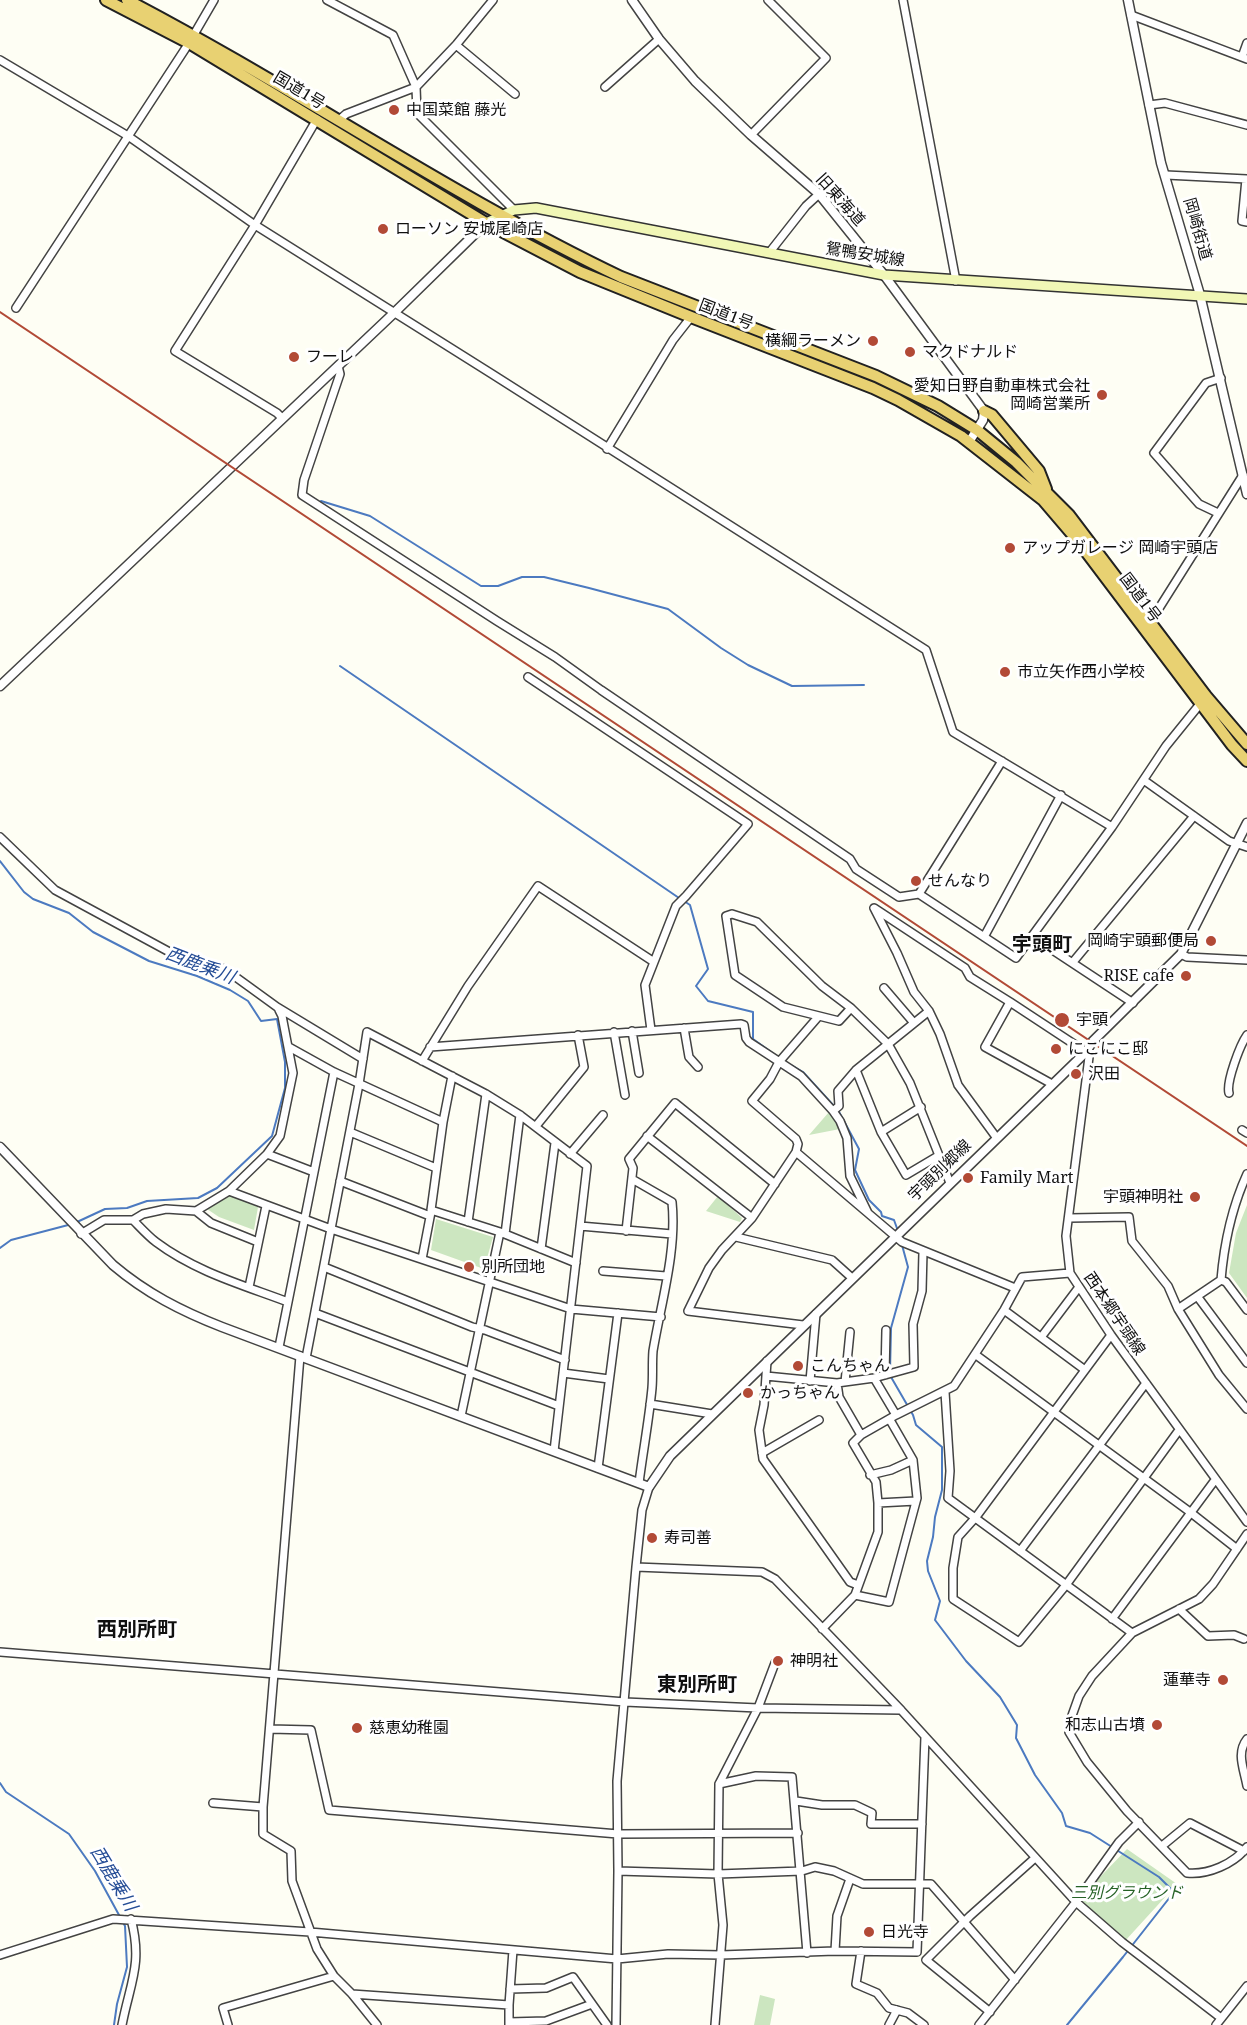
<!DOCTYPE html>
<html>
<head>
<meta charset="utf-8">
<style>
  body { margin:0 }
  canvas { display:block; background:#fefef4 }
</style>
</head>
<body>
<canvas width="1247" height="2025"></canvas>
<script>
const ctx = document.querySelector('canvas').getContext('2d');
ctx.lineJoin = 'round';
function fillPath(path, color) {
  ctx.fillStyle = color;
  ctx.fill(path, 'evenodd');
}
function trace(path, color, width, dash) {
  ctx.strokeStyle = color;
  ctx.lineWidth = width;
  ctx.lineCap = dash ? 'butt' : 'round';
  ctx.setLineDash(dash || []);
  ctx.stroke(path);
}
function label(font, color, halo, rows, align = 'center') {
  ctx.font = font + ' "Noto Serif","Noto Sans JP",serif';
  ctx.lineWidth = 6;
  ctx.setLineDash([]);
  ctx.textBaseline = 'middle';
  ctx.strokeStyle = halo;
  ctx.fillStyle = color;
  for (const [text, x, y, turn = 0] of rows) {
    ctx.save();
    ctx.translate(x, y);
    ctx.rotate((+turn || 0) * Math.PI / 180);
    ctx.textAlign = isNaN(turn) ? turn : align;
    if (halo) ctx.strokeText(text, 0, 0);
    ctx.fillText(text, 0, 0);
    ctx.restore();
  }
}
const green = new Path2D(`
  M829 1112 840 1129 809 1135Z
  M227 1193 258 1207 254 1230 219 1217 207 1209Z
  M718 1196 742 1218 740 1222 706 1211Z
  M1247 1205V1298L1229 1273 1236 1233Z
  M436 1219 493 1237 484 1269 431 1250Z
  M1127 1849 1177 1884 1125 1941 1076 1902Z
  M760 1995 775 1999 770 2025H754Z`);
const stream = new Path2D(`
  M321 501 370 516 481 586H498L522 577H544L589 588 668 609 721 648 748 665 792 686 864 685
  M340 666 679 898
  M0 861 24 892 33 899 69 913 93 932 149 961 197 976 230 990 248 1001 261 1021 277 1019 285 1062V1088L272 1136 217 1188 198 1198 147 1201 127 1208 105 1209 77 1222
  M684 901 690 905 708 969 696 986 708 1001 753 1012V1039L781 1059
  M791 1065 803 1072 834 1106
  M838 1110 859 1149 855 1170 869 1200 881 1212 882 1216 894 1220 898 1231
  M0 1248 11 1240 72 1224
  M890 1371 891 1328 908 1267 902 1245
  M891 1377 913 1415 916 1425 942 1447V1490L935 1517 933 1537 927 1561 928 1571 940 1601 935 1620 966 1661 1000 1697 1017 1725 1016 1738 1035 1775 1062 1813 1066 1826 1090 1833 1159 1877 1174 1892 1123 1957 1067 2025
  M0 1783 6 1792 69 1834 95 1871 125 1926 127 1967 117 2004 114 2025`);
const minor = new Path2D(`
  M327 0 393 35 416 87 417 113 514 210
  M903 0 956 281
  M1131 15 1247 59
  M456 45 515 94
  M1242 57 1247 43
  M0 60 128 136 255 225 492 374 926 650 953 732 1112 827
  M605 87 659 39
  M1149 105 1165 103 1247 125
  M339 120 346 114 416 87 456 45 493 0
  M751 135 826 58 768 0
  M1166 175 1247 179
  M1246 179 1242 221 1247 222
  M769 253 806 206 819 194
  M16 308 189 43 214 0
  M338 366 340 374 304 480 302 495 497 621 555 657 601 690 850 859 856 869 899 897 919 894 1016 958 1112 827 1166 746 1200 704
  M282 418 277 413 175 351 255 225 317 119
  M607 449 673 340 691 317
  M1218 513 1199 504 1154 453 1206 383 1221 378
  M1151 621 1243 475
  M528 677 748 824 686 896 676 906 645 985 651 1030
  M1145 781 1229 841 1247 847
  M0 837 55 890 175 955 215 965 226 970 277 1007 363 1059
  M919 894 1002 761
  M984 937 1061 795
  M1033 937 1133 1003
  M1181 954 1187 957 1247 960
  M1073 962 1194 816
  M884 988 914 1023
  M851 1008 839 1021 783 1007 735 975 726 916 732 914 757 922 822 986 851 1008 888 1044 910 1083 950 1183
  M929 1011 914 992 897 953 874 908 965 968 970 977 1010 1002
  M684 1028 689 1057 698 1067
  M632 1031 639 1073
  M614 1032 625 1095
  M289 1047 334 1072 443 1122
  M430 1047 741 1024 744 1025 746 1038 749 1042 801 1076 833 1111 840 1121 847 1138 850 1176 868 1213
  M422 1061 468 986 538 886 654 962
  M856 1070 881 1132 906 1175 938 1156
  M452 1076 443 1122 431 1210 500 1232 576 1263
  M1052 1084 985 1047 1010 1002 1086 1052 1089 1057 1066 1236 1070 1273 1111 1335 1247 1522
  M1229 1093C1226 1082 1240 1045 1247 1035
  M833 1111 839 1106 838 1091 856 1070 929 1011 940 1034 958 1085 996 1137
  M536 1126 584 1067 578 1035
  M1242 1130 1247 1133
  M350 1132 436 1168
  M881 1132 921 1107
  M647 1136 752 1218
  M796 1152 902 1242 1015 1288
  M267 1154 314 1172
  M570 1154 603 1115
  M632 1179 672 1202C677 1251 661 1303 653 1351 652 1363 653 1376 652 1388 649 1420 643 1451 639 1483
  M340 1181 430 1216
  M229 1191 331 1229 571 1309 661 1317
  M196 1211 211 1223 258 1242
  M1070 1218 1129 1217 1132 1241 1168 1286 1178 1309 1219 1375 1247 1409
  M133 1220C140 1227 148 1236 156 1242 196 1272 243 1285 288 1302
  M468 1222 486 1094
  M580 1226 672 1234
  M626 1231 633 1168 629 1159 675 1103 775 1184
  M81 1234 104 1220H133L143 1214 166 1209 196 1211 229 1191 267 1154 280 1136 293 1073 282 1016 279 1010
  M505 1234 520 1115
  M736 1237 832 1260 852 1278
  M541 1249 555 1143
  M422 1259 431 1212
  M324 1267 472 1327 485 1330 565 1360
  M603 1271 666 1276
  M1221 1280C1224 1244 1232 1207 1247 1174
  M1221 1280 1226 1282 1247 1310
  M249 1287 266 1206
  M1197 1296 1247 1363
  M1178 1309 1221 1280
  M1004 1310 1085 1370
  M315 1313 559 1406
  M803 1325 688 1311 709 1268 722 1250 752 1218 796 1152 798 1144 796 1139 752 1101 770 1079 779 1062 818 1017
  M1111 1335 976 1517 958 1537 953 1568V1599L1019 1642 1066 1585 1179 1430
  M1042 1336 1079 1287
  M279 1347 334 1072
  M976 1355 1190 1512 1237 1549
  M300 1356 263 1807V1834L291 1851 292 1881 317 1949 334 1976 352 1994 377 2025
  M306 1358 359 1084 367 1032 486 1094 520 1115 587 1166 554 1451
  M767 1361 764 1405 759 1430 763 1459 850 1582 858 1585
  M563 1373 609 1379
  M885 1375 886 1330
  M766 1376 837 1383 874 1378 914 1367 913 1324 922 1291 923 1252
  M874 1378 896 1415
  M810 1381 816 1314
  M845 1382 850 1332
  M837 1383 839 1397 861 1435
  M945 1392 950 1471 948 1498 1132 1633
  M650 1404 712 1414
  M461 1416 500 1232
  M762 1453 819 1420
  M598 1468 618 1313
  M870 1475 891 1470 913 1460
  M878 1503 916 1501
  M1247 1534 1213 1584 1199 1599 1132 1633 1092 1676 1079 1696 1069 1724V1732L1087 1762 1127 1811 1187 1873C1208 1875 1234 1864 1247 1847
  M1020 1551 1146 1383
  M636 1567 762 1572 775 1579 901 1710 1076 1902 1122 1942 1221 2018
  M855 1595 889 1602 917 1498 913 1460 890 1420
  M1179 1609 1208 1636 1234 1635 1244 1639
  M1112 1619 1215 1480
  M822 1629 855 1595 878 1532V1503L876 1482 853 1443 861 1435 896 1415 954 1386 1004 1310 1022 1277 1070 1273
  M0 1652 625 1702 758 1708 901 1710
  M270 1729 311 1730 329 1810 618 1834 798 1833
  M1247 1739C1236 1753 1244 1769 1247 1786
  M719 1784 756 1776 792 1777 807 1953
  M796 1801 822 1805H855L872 1813 871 1824H922
  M213 1803 263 1807
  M1162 1846 1190 1823 1244 1851
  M618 1871 718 1874 802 1871 815 1867 834 1871 863 1884H931L1015 1980
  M835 1951 837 1916 850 1879
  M861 1951 856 1984 877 1993 889 2008 908 2013 924 2025
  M0 1955 113 1919 310 1932 617 1959 668 1954 721 1955 835 1951 917 1952 925 1737
  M510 1989 546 1988 573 1977 607 2025
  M352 1994 509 2005 513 1950
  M509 2005V2025
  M990 2012 926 1960 970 1916 1035 1858
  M509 2022 546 2021 592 2004
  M122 2025C130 1983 143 1964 131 1919
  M228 2025 223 2008 334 1976
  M616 2025 618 1871 617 1781 636 1567 642 1510 649 1487
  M715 2025 723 1925 718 1874 719 1784 758 1708 775 1663
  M889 2025 897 2010
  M979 2025 1076 1902 1119 1842 1139 1822
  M1216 2025 1247 1986`);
const tertiary = new Path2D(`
  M632 0 659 39 695 81 751 135 819 194 884 275 984 411 983 420 969 442
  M1128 0 1161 163 1200 295 1247 494
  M0 686 394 313 486 223
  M0 1147 113 1265C146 1293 181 1311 222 1327L649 1487 670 1456 1086 1052 1092 1042 1181 954 1247 823`);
const secondary = new Path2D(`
  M486 223 514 210 536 208 884 275 1247 299`);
const trunk = new Path2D(`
  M106 0 189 43 486 223 580 272 691 317 873 388 898 400 961 436 1043 500 1078 541 1232 745 1247 761
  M127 0C294 87 451 196 621 277L876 376 938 406 977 430 1016 462 1069 515 1206 696 1247 744
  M984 411 992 415 1039 471 1046 489`);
const rail = new Path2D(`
  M0 312 1247 1146`);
const markers = [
  [394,110,6,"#b24a36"],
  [383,229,6,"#b24a36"],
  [873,341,6,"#b24a36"],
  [910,352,6,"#b24a36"],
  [294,357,6,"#b24a36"],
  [1102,395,6,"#b24a36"],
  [1010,548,6,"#b24a36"],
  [1005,672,6,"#b24a36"],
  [916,881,6,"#b24a36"],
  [1211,941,6,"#b24a36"],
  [1186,976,6,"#b24a36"],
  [1062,1020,8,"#b24a36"],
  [1056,1049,6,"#b24a36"],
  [1076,1074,6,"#b24a36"],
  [968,1178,6,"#b24a36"],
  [1195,1197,6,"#b24a36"],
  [469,1267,6,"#b24a36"],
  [798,1366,6,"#b24a36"],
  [748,1393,6,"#b24a36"],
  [652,1538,6,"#b24a36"],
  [778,1661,6,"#b24a36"],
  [1223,1680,6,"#b24a36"],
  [1157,1725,6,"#b24a36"],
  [357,1728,6,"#b24a36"],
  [869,1932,6,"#b24a36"]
];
const streetNames = [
  ["国道1号",299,91,31],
  ["旧東海道",840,200,48],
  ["岡崎街道",1197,229,74],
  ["鴛鴨安城線",865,255,9],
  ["国道1号",726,315,21],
  ["国道1号",1140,598,53],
  ["宇頭別郷線",940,1171,-44],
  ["西本郷宇頭線",1114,1314,56]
];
const poiNames = [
  ["中国菜館 藤光",406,110],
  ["ローソン 安城尾崎店",395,229],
  ["横綱ラーメン",861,341,"right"],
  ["マクドナルド",922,352],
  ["フーレ",306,357],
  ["愛知日野自動車株式会社",1090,386,"right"],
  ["岡崎営業所",1090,404,"right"],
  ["アップガレージ 岡崎宇頭店",1022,548],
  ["市立矢作西小学校",1017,672],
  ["せんなり",928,881],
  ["岡崎宇頭郵便局",1199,941,"right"],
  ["RISE cafe",1174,976,"right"],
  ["宇頭",1076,1020],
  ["にこにこ邸",1068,1049],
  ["沢田",1088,1074],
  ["Family Mart",980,1178],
  ["宇頭神明社",1183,1197,"right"],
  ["別所団地",481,1267],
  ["こんちゃん",810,1366],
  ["かっちゃん",760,1393],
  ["寿司善",664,1538],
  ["神明社",790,1661],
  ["蓮華寺",1211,1680,"right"],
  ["和志山古墳",1145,1725,"right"],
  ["慈恵幼稚園",369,1728],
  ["日光寺",881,1932]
];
const parkNames = [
  ["三別グラウンド",1127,1893]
];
const waterNames = [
  ["西鹿乗川",200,966,21],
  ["西鹿乗川",113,1879,59]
];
const quarterNames = [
  ["宇頭町",1042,945],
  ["西別所町",137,1630],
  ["東別所町",697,1685]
];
fillPath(green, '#cce6c0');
trace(stream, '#4c7ac0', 2);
trace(minor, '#434343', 10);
trace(tertiary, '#434343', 11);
trace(secondary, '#323232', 12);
trace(trunk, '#212121', 14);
trace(minor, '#fff', 7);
trace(tertiary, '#fff', 8);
trace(secondary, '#f1f7b6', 9);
trace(trunk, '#e8d172', 10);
trace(rail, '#b24a36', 2);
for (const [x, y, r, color] of markers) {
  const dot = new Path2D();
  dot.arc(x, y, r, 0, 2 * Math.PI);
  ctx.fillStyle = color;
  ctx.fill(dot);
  trace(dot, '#fff', 2);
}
label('16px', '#101010', '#fff', streetNames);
label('16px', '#101010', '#fff', poiNames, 'left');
label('italic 16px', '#266226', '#fff', parkNames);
label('italic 18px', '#254d96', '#fff', waterNames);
label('bold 20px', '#101010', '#fff', quarterNames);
</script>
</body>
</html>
